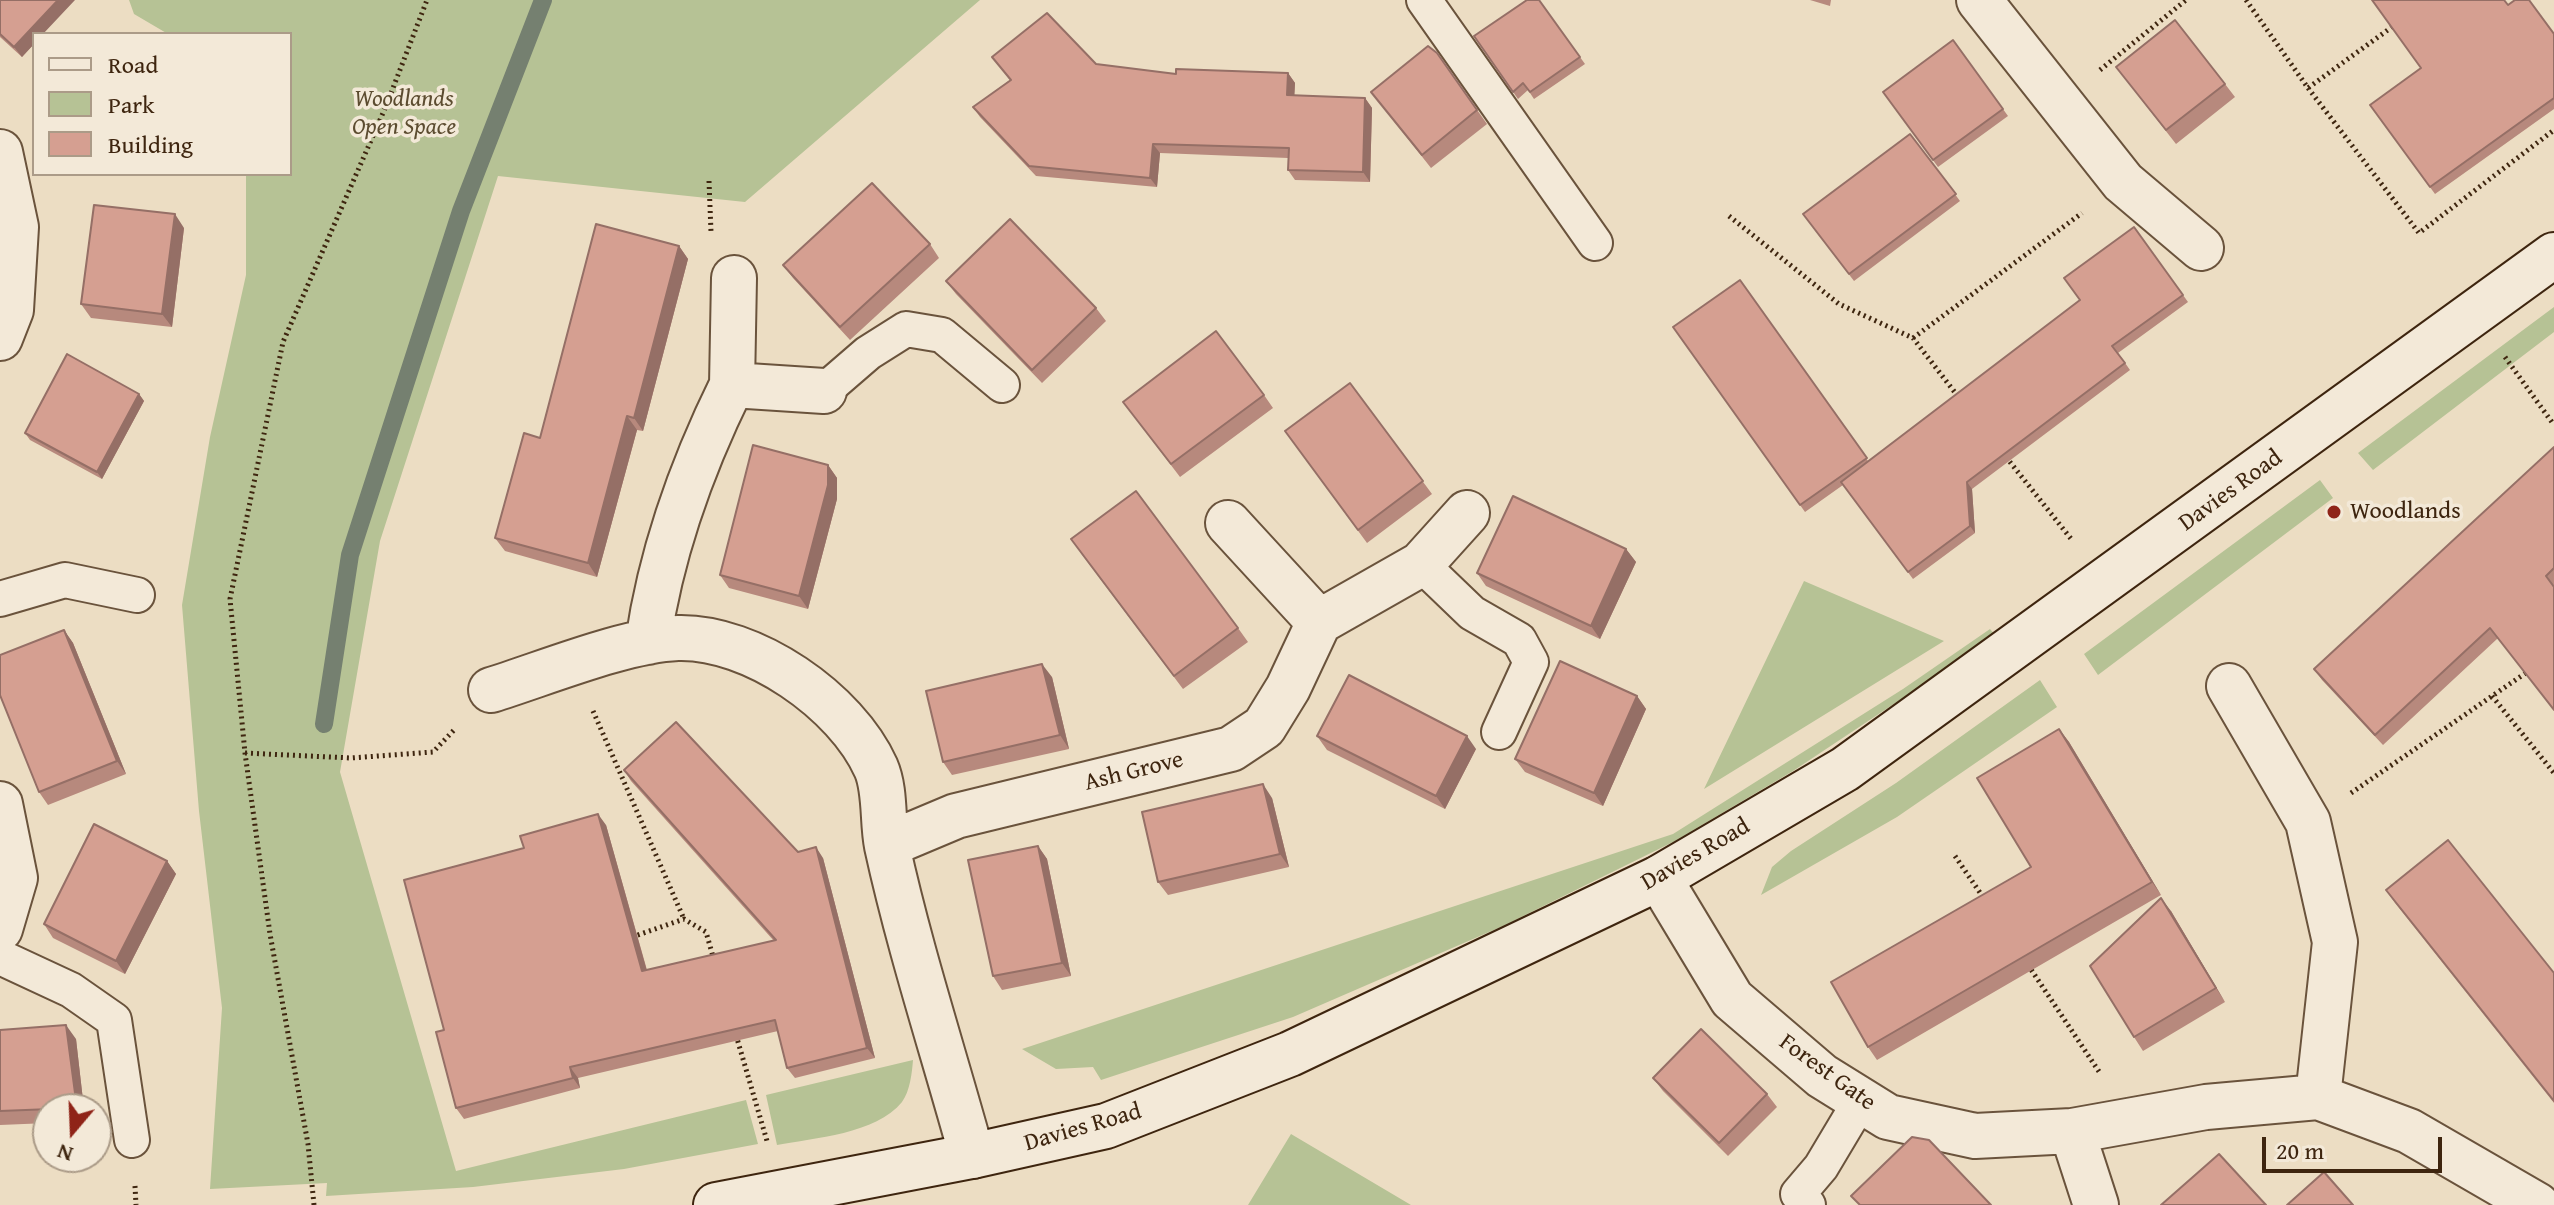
<!DOCTYPE html>
<html>
<head>
<meta charset="utf-8">
<style>
  body { margin:0 }
  #map { position:relative; width:2554px; height:1205px; overflow:hidden; background:#ecddc3; font-family:"Gentium Book Plus",serif }
  canvas { display:block }
  .legend { position:absolute; left:32px; top:32px; width:260px; height:144px; box-sizing:border-box; background:#f3e9d8; border:2px solid #ab9b88; margin:0; padding:10px 14px; list-style:none; font-size:24px; color:#3e250f }
  .legend li { display:flex; align-items:center; gap:16px; height:40px }
  .legend b { width:40px; border:2px solid #ab9b88 }
  .north { position:absolute; left:32px; top:1093px; width:80px; height:80px; box-sizing:border-box; background:#f3e9d8; border:2px solid #ab9b88; border-radius:50%; rotate:199deg; font-size:22px; font-weight:700; line-height:32px; text-align:center; color:#3e250f }
  .north::after { content:''; display:block; margin:auto; width:28px; height:36px; background:#8f2418; clip-path:polygon(50% 0,100% 100%,50% 72%,0 100%) }
  .scale { position:absolute; left:2262px; top:1137px; width:180px; height:36px; box-sizing:border-box; border:4px solid #3e250f; border-top:0; padding-left:10px; font-size:24px; line-height:28px; white-space:nowrap; color:#3e250f; -webkit-text-stroke:6px #f3e9d8; paint-order:stroke }
</style>
</head>
<body>
<div id="map">
<canvas width="2554" height="1205"></canvas>
<ul class="legend">
<li><b style="height:10px;background:#f3e9d8"></b>Road</li>
<li><b style="height:22px;background:#b6c295"></b>Park</li>
<li><b style="height:22px;background:#d59f91"></b>Building</li>
</ul>
<div class="north">N</div>
<div class="scale">20 m</div>
</div>
<script>
const ctx = document.querySelector('canvas').getContext('2d');
ctx.lineJoin = 'round';
function fillPath(path, color) {
  ctx.fillStyle = color;
  ctx.fill(path, 'evenodd');
}
function trace(path, color, width, dash) {
  ctx.strokeStyle = color;
  ctx.lineWidth = width;
  ctx.lineCap = dash ? 'butt' : 'round';
  ctx.setLineDash(dash || []);
  ctx.stroke(path);
}
function label(font, color, halo, rows, align = 'center') {
  ctx.font = font + ' "Gentium Book Plus",serif';
  ctx.lineWidth = 7;
  ctx.setLineDash([]);
  ctx.textBaseline = 'middle';
  ctx.strokeStyle = halo;
  ctx.fillStyle = color;
  for (const [text, x, y, turn = 0] of rows) {
    ctx.save();
    ctx.translate(x, y);
    ctx.rotate((+turn || 0) * Math.PI / 180);
    ctx.textAlign = isNaN(turn) ? turn : align;
    if (halo) ctx.strokeText(text, 0, 0);
    ctx.fillText(text, 0, 0);
    ctx.restore();
  }
}
const green = new Path2D(`
  M129 0H980L745 202 498 176 380 541 340 772 456 1171 746 1100 758 1144 624 1169 473 1187 326 1196 327 1183 210 1189 222 1008 199 811 182 605 210 437 246 275V174H290V34H168L134 14Z
  M2554 307V332L2373 470 2358 453Z
  M2320 480 2333 498 2098 675 2084 654Z
  M1804 581 1944 641 1704 789Z
  M1990 629 1996 636 1793 771 1675 841 1503 926 1293 1017 1101 1080 1093 1067 1056 1069 1022 1049 1673 834 1903 689Z
  M2040 680 2057 707 1897 817 1761 895 1772 867 1791 851 1896 783Z
  M913 1060C912 1073 910 1091 902 1102 876 1134 814 1138 777 1145L766 1095Z
  M1291 1134 1411 1205H1248Z`);
const stream = new Path2D(`
  M324 724 350 555 461 211 543 0`);
const path = new Path2D(`
  M2246 0 2308 88 2396 24
  M2100 70 2186 0
  M2308 88 2419 233 2554 130
  M709 181 711 232
  M1729 216 1839 304 1913 338 1960 399
  M1913 338 2082 213
  M2505 357 2554 425
  M2006 457 2072 540
  M2492 696 2554 773
  M593 711 684 919
  M245 753 351 758 433 752 455 729
  M2351 793 2530 670
  M1955 856 1985 900
  M632 937 684 919 706 932 714 960
  M2028 965 2100 1073
  M736 1035 767 1141
  M135 1186 136 1205
  M314 1205 308 1144 270 934 245 753 230 599 283 342 386 106 427 0`);
const lane = new Path2D(`
  M1424 0 1595 243
  M824 391 868 353 906 329 942 335 1002 385
  M1421 564 1472 613 1519 640 1531 662 1499 732
  M0 599 65 580 137 595
  M0 957 71 990 114 1020 132 1140
  M1808 1205 1798 1194 1821 1167 1861 1100`);
const street = new Path2D(`
  M1979 0 2123 182 2201 248
  M0 152 16 227 11 310 0 338
  M732 385 734 278
  M1228 523 1319 622
  M648 642C661 552 692 466 732 385L824 391
  M2229 686 2308 822 2335 942 2318 1097
  M491 690C543 674 625 640 678 638 752 636 846 701 876 768 886 791 882 822 887 846 910 951 944 1054 972 1156
  M0 804 15 878 0 929
  M887 845 956 816 1231 749 1264 727 1288 688 1319 622 1421 564 1467 513
  M1659 878 1732 999 1822 1076 1888 1117 1975 1136 2072 1131 2206 1107 2318 1097 2409 1131 2537 1205
  M2072 1131 2096 1205`);
const secondary = new Path2D(`
  M716 1205 972 1156 1106 1126 1290 1054 1659 878 1845 769 2554 255`);
const wall = new Path2D(`
  M0 0 34 34V44L22 57 0 37Z
  M1539 0 1585 64 1534 99 1528 90 1518 99 1474 36Z
  M1810 0H1831L1830 6Z
  M2508 5 2554 34V109L2435 194 2370 105Z
  M1953 40 2008 116 1938 167 1883 92Z
  M1437 53 1487 124 1431 168 1371 92Z
  M992 57 1096 64 1176 74 1288 73 1295 83 1294 96 1365 98 1372 108 1370 182 1295 180 1288 170V158L1160 153 1157 187 1036 176 980 117 973 107 1010 80Z
  M2116 67 2225 84 2235 97 2176 144Z
  M1910 134 1960 201 1854 281 1803 214Z
  M2134 227 2188 302 2118 353 2130 370 1972 489 1975 533 1913 579 1843 485 1805 512 1673 327 1740 280 1868 461 2080 300Z
  M184 228 172 327 91 318 81 304Z
  M930 244 939 258 850 340 793 278 783 265Z
  M679 246 688 259 643 431 637 430 597 577 505 551 495 538 540 438Z
  M946 281 1096 308 1106 321 1042 383 956 294Z
  M1350 383 1432 494 1367 543 1285 431Z
  M139 394 144 401 102 479 30 440 25 433Z
  M1264 395 1273 408 1180 477 1123 402Z
  M2554 447V586L2383 745 2322 680 2314 669Z
  M828 465 837 478V499L808 609 729 588 720 575Z
  M1626 549 1636 562 1600 639 1486 586 1477 573Z
  M1080 552 1238 628 1248 642 1183 689Z
  M64 630 73 643 126 774 48 805 39 792Z
  M1052 677 1069 749 952 775 943 762Z
  M1637 696 1646 709 1603 806 1525 772 1515 759Z
  M2059 729 2069 742 2161 895 1877 1060 1868 1047 2031 867Z
  M1317 736 1476 749 1445 809 1327 750Z
  M624 770 798 852 823 858 875 1058 795 1078 787 1068 778 1031 578 1078 580 1088 464 1119 456 1108 444 1030 524 848 606 825 647 970 774 941 631 781Z
  M1272 798 1289 867 1168 895 1158 882Z
  M1038 846 1047 859 1071 976 1002 990 993 976Z
  M167 861 176 874 125 974 53 938 44 924Z
  M2386 890 2554 973V1103L2395 903Z
  M2171 911 2225 1002 2143 1051 2134 1037Z
  M0 1030 76 1039 84 1109H48V1123L0 1125Z
  M1653 1078 1767 1094 1777 1107 1728 1156 1663 1091Z`);
const shadedWall = new Path2D(`
  M58 0H75L43 34H34V44L22 57 14 47Z
  M1288 73 1295 83 1294 105 1287 95Z
  M1365 98 1372 108 1370 182 1363 172Z
  M1153 144 1160 153 1157 187 1150 178Z
  M175 214 184 228 172 327 162 314Z
  M679 246 688 259 643 431 634 418Z
  M139 394 144 401 102 479 97 472Z
  M627 416 637 430 597 577 588 563Z
  M828 465 837 478V499L808 609 799 596Z
  M1967 482 1972 489 1975 533 1970 526Z
  M1626 549 1636 562 1600 639 1591 626Z
  M64 630 73 643 126 774 117 761Z
  M1042 664 1052 677 1069 749 1060 735Z
  M1637 696 1646 709 1603 806 1594 793Z
  M2059 729 2069 742 2161 895 2152 882Z
  M1467 736 1476 749 1445 809 1436 796Z
  M1263 784 1272 798 1289 867 1280 854Z
  M598 814 606 825 650 982 642 971Z
  M1038 846 1047 859 1071 976 1062 963Z
  M816 847 823 858 875 1058 867 1048Z
  M167 861 176 874 125 974 116 961Z
  M2161 898 2171 911 2225 1002 2216 988Z
  M66 1025 76 1039 84 1109 77 1108Z
  M570 1067 578 1078 580 1088 573 1078Z`);
const building = new Path2D(`
  M0 0H58L14 47 0 34Z
  M1527 0H1539L1580 57 1530 92 1523 83 1513 92 1474 36Z
  M2372 0H2504L2508 5 2515 0H2529L2554 34V98L2430 187 2370 105 2421 68Z
  M1047 13 1096 64 1176 74V69L1288 73 1287 95 1365 98 1363 172 1288 170 1289 148 1153 144 1150 178 1029 166 973 107 1011 80 992 57Z
  M2175 20 2225 84 2166 130 2116 67Z
  M1953 40 2003 109 1933 160 1883 92Z
  M1428 46 1437 53 1477 110 1422 155 1371 92Z
  M1910 134 1956 194 1849 274 1803 214Z
  M872 183 930 244 840 327 783 265Z
  M94 205 175 214 162 314 81 304Z
  M1010 219 1096 308 1032 370 946 281Z
  M596 224 679 246 634 418 627 416 588 563 495 538 524 433 540 438Z
  M2134 227 2183 295 2112 346 2125 363 1967 482 1970 526 1908 572 1841 482 2080 300 2064 278Z
  M1740 280 1867 458 1800 505 1673 327Z
  M1216 331 1264 395 1171 464 1123 402Z
  M67 354 139 394 97 472 25 433Z
  M1350 383 1423 481 1358 530 1285 431Z
  M753 445 828 465V485L799 596 720 575Z
  M2554 447V568L2546 576 2554 587V710L2490 628 2375 735 2314 669Z
  M1136 491 1238 628 1174 676 1071 539Z
  M1513 496 1626 549 1591 626 1477 573Z
  M64 630 117 761 39 792 0 695V655Z
  M1560 661 1637 696 1594 793 1515 759Z
  M1042 664 1060 735 943 762 926 691Z
  M1349 675 1467 736 1436 796 1317 736Z
  M676 722 798 852 816 847 867 1048 787 1068 775 1020 570 1067 573 1078 456 1108 436 1032 444 1030 404 880 524 848 520 836 598 814 642 971 776 940 624 770Z
  M2059 729 2152 882 1868 1047 1831 982 2031 867 1977 778Z
  M1263 784 1280 854 1158 882 1142 812Z
  M94 824 167 861 116 961 44 924Z
  M2448 840 2554 973V1101L2386 890Z
  M1038 846 1062 963 993 976 968 860Z
  M2161 898 2216 988 2134 1037 2090 966Z
  M66 1025 77 1108 0 1111V1030Z
  M1701 1029 1767 1094 1719 1143 1653 1078Z
  M1912 1137 1929 1140 1991 1205H1860L1851 1196Z
  M2219 1154 2266 1205H2161Z
  M2324 1172 2353 1205H2287Z`);
const markers = [
  [2334,512,8,"#8f2418"]
];
const parkNames = [
  ["Woodlands",404,100],
  ["Open Space",404,128]
];
const streetNames = [
  ["Davies Road",2231,491,-36],
  ["Ash Grove",1134,772,-14],
  ["Davies Road",1696,855,-30],
  ["Forest Gate",1827,1073,36],
  ["Davies Road",1083,1128,-16]
];
const poiNames = [
  ["Woodlands",2350,512]
];
fillPath(green, '#b6c295');
trace(stream, '#758070', 18);
trace(lane, '#6a533c', 38);
trace(street, '#6a533c', 48);
trace(secondary, '#3e250f', 48);
trace(path, '#3e250f', 5, [2, 4]);
trace(lane, '#f3e9d8', 34);
trace(street, '#f3e9d8', 44);
trace(secondary, '#f3e9d8', 44);
fillPath(wall, '#b7897d');
fillPath(shadedWall, '#956f66');
fillPath(building, '#d59f91');
trace(building, '#956f66', 2);
for (const [x, y, r, color] of markers) {
  const dot = new Path2D();
  dot.arc(x, y, r, 0, 2 * Math.PI);
  ctx.fillStyle = color;
  ctx.fill(dot);
  trace(dot, '#f3e9d8', 3);
}
label('italic 24px', '#5c4c30', '#f3e9d8', parkNames);
label('24px', '#3e250f', '#f3e9d8', streetNames);
label('24px', '#3e250f', '#f3e9d8', poiNames, 'left');
</script>
</body>
</html>
